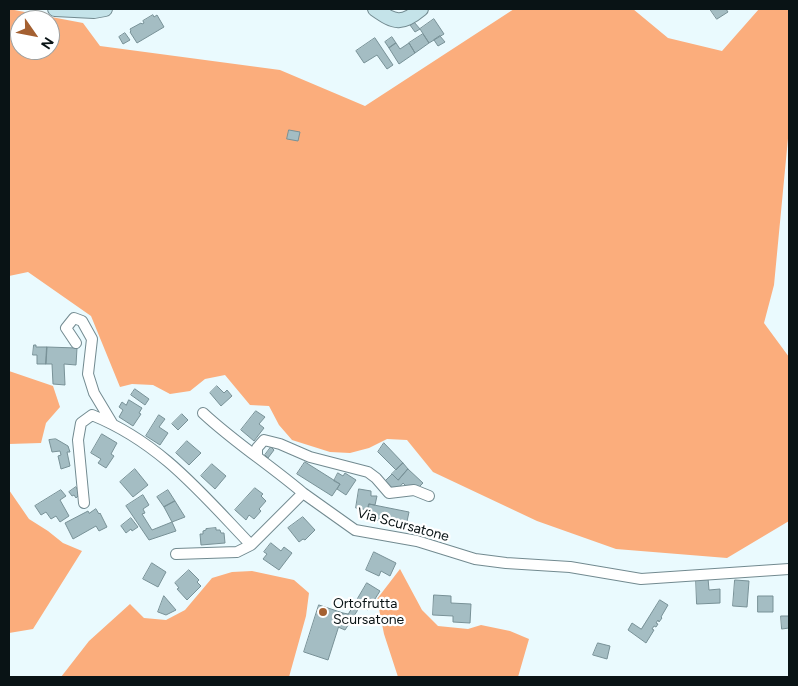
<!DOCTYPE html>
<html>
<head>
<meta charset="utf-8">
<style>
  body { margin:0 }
  #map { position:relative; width:798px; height:686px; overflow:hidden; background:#eafafe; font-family:Figtree,sans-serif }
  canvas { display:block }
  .frame { position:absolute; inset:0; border:10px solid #091315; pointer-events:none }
  .north { position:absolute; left:10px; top:10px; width:50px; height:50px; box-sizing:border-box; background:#fff; border:1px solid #9da1a1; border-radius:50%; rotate:123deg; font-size:14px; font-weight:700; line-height:20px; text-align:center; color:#091315 }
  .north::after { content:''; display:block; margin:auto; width:18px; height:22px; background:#a46031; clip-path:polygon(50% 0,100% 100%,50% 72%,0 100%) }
</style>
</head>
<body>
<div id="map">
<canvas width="798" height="686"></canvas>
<div class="frame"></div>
<div class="north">N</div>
</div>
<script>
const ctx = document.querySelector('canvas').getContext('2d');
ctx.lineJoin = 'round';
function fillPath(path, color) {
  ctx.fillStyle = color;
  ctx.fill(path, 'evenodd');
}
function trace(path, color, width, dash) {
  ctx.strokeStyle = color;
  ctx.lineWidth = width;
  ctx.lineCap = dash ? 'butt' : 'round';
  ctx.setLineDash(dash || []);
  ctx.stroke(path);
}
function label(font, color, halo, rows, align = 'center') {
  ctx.font = font + ' Figtree,sans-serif';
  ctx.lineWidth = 4.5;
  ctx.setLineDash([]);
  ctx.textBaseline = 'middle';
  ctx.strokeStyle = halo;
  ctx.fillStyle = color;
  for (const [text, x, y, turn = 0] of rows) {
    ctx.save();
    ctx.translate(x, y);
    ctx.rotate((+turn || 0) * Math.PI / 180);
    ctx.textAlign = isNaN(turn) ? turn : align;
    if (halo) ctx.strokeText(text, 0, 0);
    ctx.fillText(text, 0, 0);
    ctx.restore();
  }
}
const forest = new Path2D(`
  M9 9 83 23 100 46 280 70 365 106 514 9H633L668 38 722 51 759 9H789V128L774 285 764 323 789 357V521L727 558 616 549 537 521 433 472 407 440 387 439 369 448 350 453 330 452 292 440 279 425 269 406 250 405 225 375 205 379 190 391 170 394 153 385 132 384 120 387 91 316 28 272 9 276ZM20 20H50V50H20Z
  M9 371 53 386 60 407 46 423 41 443 9 444Z
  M9 490 29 519 48 531 63 543 82 551 33 629 9 633Z
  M400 569 422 610 438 626 468 629 481 625 510 631 529 639 518 677H398L384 634 377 599Z
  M252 571 294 580 309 593 306 616 289 677H61L89 641 130 604 144 618 166 620 185 610 212 578 232 572Z`);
const building = new Path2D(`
  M710 9H726L728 12 717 19Z
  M153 15 154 17 157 15 164 27 137 43 130 32 131 31 130 29 141 23 142 24 144 23 143 21Z
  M434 19 444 34 429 43 420 29Z
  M414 22 420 29 415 32 410 25Z
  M125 33 130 40 123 44 119 37Z
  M423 34 429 43 415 53 409 43Z
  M440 36 445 42 438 46 434 40Z
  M392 37 396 43 389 48 385 42Z
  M375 38 393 65 387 69 377 55 364 63 356 51Z
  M396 43 400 49 409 43 415 53 399 64 389 48Z
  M289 130 300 132 298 141 287 139Z
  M34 345H36V347H47L46 364H37V355H33Z
  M47 347 77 348 76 365 64 364 65 385 53 384 52 364H46Z
  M217 386 224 393 227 390 232 396 221 406 210 393Z
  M135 389 149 399 145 405 131 395Z
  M129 400 142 408 139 413 141 414 133 426 119 417 123 410 119 407 122 402 126 405Z
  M256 411 265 417 259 424 264 428 254 441 241 430Z
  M182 414 188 420 178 430 172 424Z
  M159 415 165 419 159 427 168 433 160 445 146 436Z
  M102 434 117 443 111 454 114 456 106 468 98 463 101 459 91 453Z
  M56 439 68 446 70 452H67L70 466 61 469 58 456 61 455 60 451 52 452 49 440Z
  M187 441 201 453 189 465 176 453Z
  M384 443 403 463 396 470 378 452Z
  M271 447 274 450 268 458 265 455Z
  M305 462 340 484 332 496 297 474Z
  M403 463 408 469 398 480 392 474Z
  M212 464 226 476 215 489 201 476Z
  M135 469 148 485 133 497 120 482Z
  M408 469 423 483 417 489H409L403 483 397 490 394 487 391 491 383 483 392 474 398 480Z
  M338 473 343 476 345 473 356 480 346 495 337 489 340 484 334 481Z
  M76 487 80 494 76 498 74 495 72 496 69 492Z
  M255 488 263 494 261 496 266 501 259 509 261 511 254 519 249 515 246 520 235 510Z
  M359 489 371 491V496H377L375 505 369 504 368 510 356 508Z
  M61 490 66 496 60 500 69 516 60 522 56 516 51 519 46 512 41 515 35 506Z
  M168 490 175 501 164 507 157 497Z
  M143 495 149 505 143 509 145 513 142 514 152 530 172 522 176 531 149 540 126 506Z
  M175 501 185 517 172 522 164 507Z
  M369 504 409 512 406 526 366 518Z
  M96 509 99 514 100 513 107 527 99 531 96 526 73 539 65 523 88 511 89 513Z
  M303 517 315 530 305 540 303 539 299 542 288 528Z
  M131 518 138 527 132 531 131 529 126 533 121 526Z
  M216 528V530H220L221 533H224L225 543 201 545 200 534H203V531L206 530V529Z
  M271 543 281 551 284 547 292 553 279 570 263 559 267 554 264 552Z
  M374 552 396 563 390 576 381 571 379 576 366 570Z
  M152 563 166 572 158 587 143 579Z
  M189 570 199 580 197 582 201 586 187 600 177 589 179 588 175 583Z
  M696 578H708L709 590 720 589V603L697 604Z
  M735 580 749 581 747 607 733 606Z
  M367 583 380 591 368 610 361 605 345 630 338 627 343 613 348 614Z
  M434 595 451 596V603L471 604 470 623 453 622V616L433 615Z
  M164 596 176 610 166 615 158 612Z
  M758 596H773V612H758Z
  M660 600 668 605 661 617 662 618 659 622 658 620 656 623 658 624 656 627 654 626 652 629 654 630 646 643 628 630 632 623 641 629Z
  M319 605 343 613 328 660 304 652Z
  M781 616H789V628L782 629Z
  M598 643 610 646 607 659 593 655Z`);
const street = new Path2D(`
  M76 343 66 328 74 318 82 321 92 339 88 374 94 393 112 423
  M203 413C234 442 270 465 303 493
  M257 456V448L264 440 280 444 310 457 368 472 376 478 389 493 414 490 429 496
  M84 503 78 440 81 423 92 415C161 443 201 493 251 545L303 493 355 530 417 541 475 559 506 563 570 567 641 579 789 569
  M176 554 237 552 251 545`);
const secondary = new Path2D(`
  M55 9 94 11 105 9
  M375 9C395 23 402 25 421 9`);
const markers = [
  [323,612,5,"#a46031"]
];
const streetNames = [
  ["Via Scursatone",403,525,15]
];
const poiNames = [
  ["Ortofrutta",333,604],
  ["Scursatone",333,620]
];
fillPath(forest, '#fbad7c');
fillPath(building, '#a4bdc3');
trace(building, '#789197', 1);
trace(street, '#728a90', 12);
trace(secondary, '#728a90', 16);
trace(street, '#fff', 10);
trace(secondary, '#c4e3e9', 14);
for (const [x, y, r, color] of markers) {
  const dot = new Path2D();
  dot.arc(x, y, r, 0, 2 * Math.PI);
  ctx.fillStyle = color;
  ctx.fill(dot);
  trace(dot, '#fff', 2);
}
label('14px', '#091315', '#fff', streetNames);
label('14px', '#091315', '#fff', poiNames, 'left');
</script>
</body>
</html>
